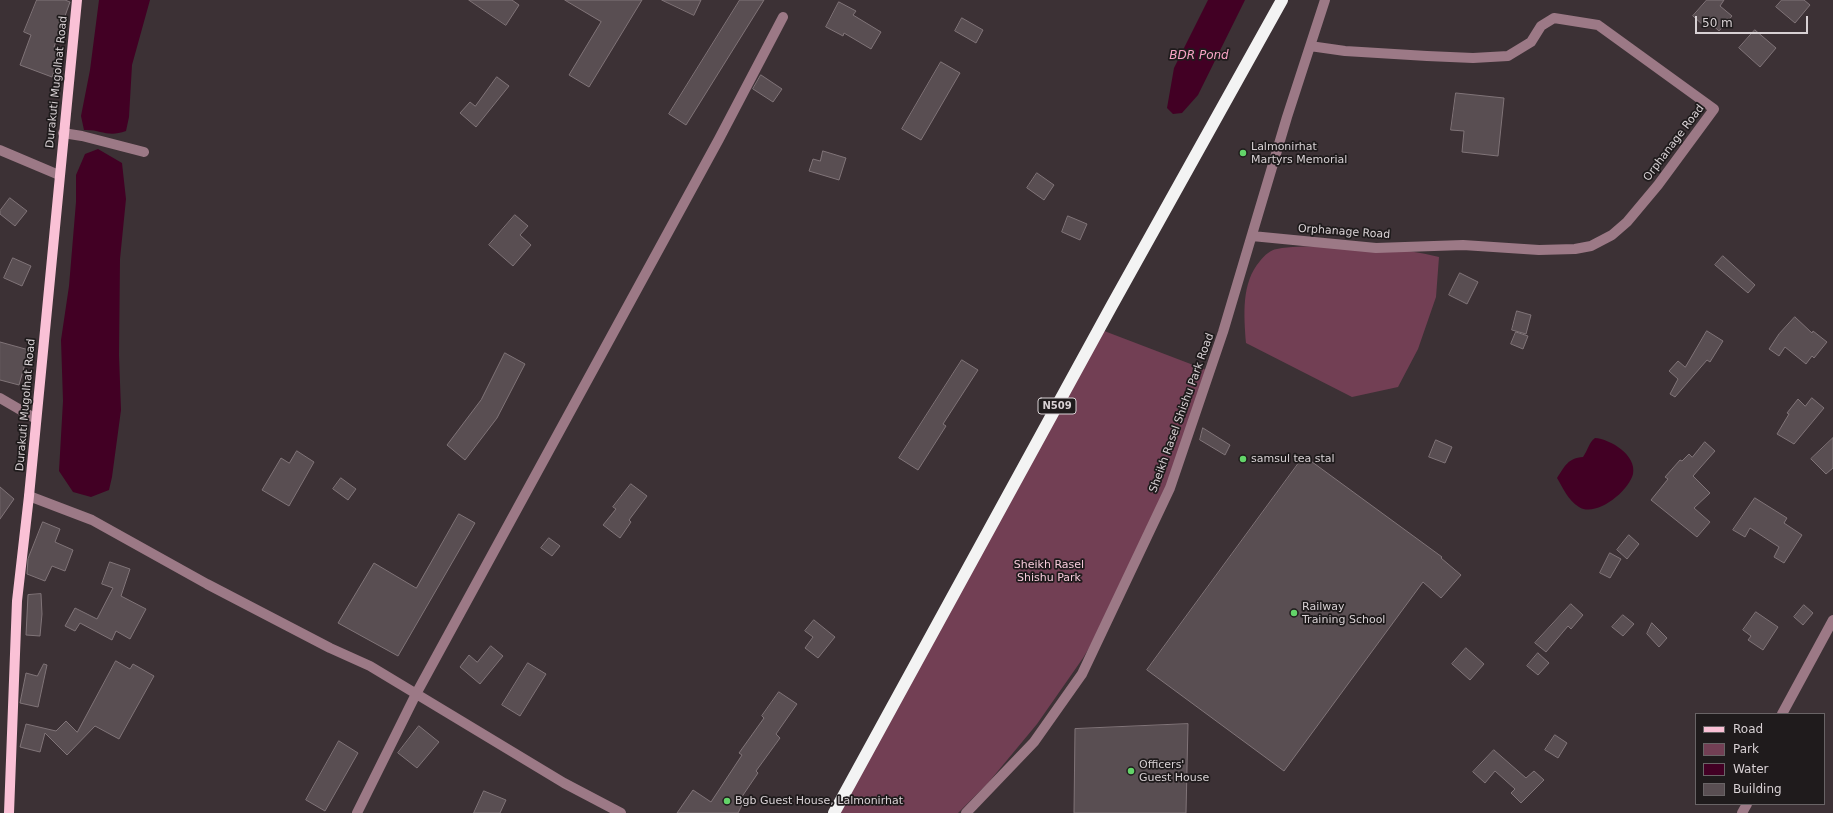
<!DOCTYPE html>
<html>
<head>
<meta charset="utf-8">
<style>
  body { margin:0 }
  #map { position:relative; width:1833px; height:813px; overflow:hidden; background:#3c3135; font-family:"DejaVu Sans",sans-serif }
  canvas { display:block }
  .legend { position:absolute; left:1695px; top:713px; width:130px; height:92px; box-sizing:border-box; background:#1f1b1c; border:1px solid #696466; margin:0; padding:5px 7px; list-style:none; font-size:12px; color:#d8d1d4 }
  .legend li { display:flex; align-items:center; gap:8px; height:20px }
  .legend b { width:20px; border:1px solid #696466 }
  .scale { position:absolute; left:1695px; top:16px; width:113px; height:18px; box-sizing:border-box; border:2px solid #d8d1d4; border-top:0; padding-left:5px; font-size:12px; line-height:14px; white-space:nowrap; color:#d8d1d4; -webkit-text-stroke:3px #1f1b1c; paint-order:stroke }
</style>
</head>
<body>
<div id="map">
<canvas width="1833" height="813"></canvas>
<ul class="legend">
<li><b style="height:5px;background:#fac1d6"></b>Road</li>
<li><b style="height:11px;background:#723f54"></b>Park</li>
<li><b style="height:11px;background:#420024"></b>Water</li>
<li><b style="height:11px;background:#594e52"></b>Building</li>
</ul>
<div class="scale">50 m</div>
</div>
<script>
const ctx = document.querySelector('canvas').getContext('2d');
ctx.lineJoin = 'round';
function fillPath(path, color) {
  ctx.fillStyle = color;
  ctx.fill(path, 'evenodd');
}
function trace(path, color, width, dash) {
  ctx.strokeStyle = color;
  ctx.lineWidth = width;
  ctx.lineCap = dash ? 'butt' : 'round';
  ctx.setLineDash(dash || []);
  ctx.stroke(path);
}
function label(font, color, halo, rows, align = 'center') {
  ctx.font = font + ' "DejaVu Sans",sans-serif';
  ctx.lineWidth = 3.5;
  ctx.setLineDash([]);
  ctx.textBaseline = 'middle';
  ctx.strokeStyle = halo;
  ctx.fillStyle = color;
  for (const [text, x, y, turn = 0] of rows) {
    ctx.save();
    ctx.translate(x, y);
    ctx.rotate((+turn || 0) * Math.PI / 180);
    ctx.textAlign = isNaN(turn) ? turn : align;
    if (halo) ctx.strokeText(text, 0, 0);
    ctx.fillText(text, 0, 0);
    ctx.restore();
  }
}
const green = new Path2D(`
  M1320 246C1360 248 1401 247 1439 257L1436 297 1418 349 1398 387 1352 397 1246 343C1244 315 1241 283 1260 261 1265 255 1270 250 1277 249 1290 246 1306 247 1320 246Z
  M1099 329 1209 371 1191 428 1116 603 1083 658 1037 724 988 783 958 813H834Z`);
const water = new Path2D(`
  M99 0H150L132 65 129 117 126 131C107 138 101 129 84 130L81 116 90 70Z
  M1208 0H1245L1198 95 1182 113 1173 114 1167 108 1174 68Z
  M98 149 122 163 126 199 120 259 119 355 121 410 112 477 109 490 91 497 73 492 59 471 63 401 61 340 69 286 76 202V175L85 154Z
  M1595 438C1610 439 1637 455 1633 474 1629 491 1596 518 1579 507 1568 500 1563 488 1557 478 1565 466 1568 458 1583 457 1588 450 1589 442 1595 438Z`);
const building = new Path2D(`
  M37 0H65L70 2 54 47 62 50 52 77 20 65 31 35 24 32Z
  M469 0H512L519 5 506 25Z
  M565 0H642L589 87 569 75 601 22Z
  M662 0H701L694 15Z
  M740 0H764L686 125 669 114Z
  M1707 0H1724L1720 6 1732 16 1719 31 1708 21 1704 26 1693 16Z
  M1782 0H1804L1810 5 1795 23 1776 7Z
  M839 2 856 11 853 15 881 32 871 49 844 33 843 36 826 27Z
  M962 18 983 30 976 43 955 31Z
  M1755 30 1776 48 1760 67 1739 48Z
  M941 62 960 73 921 140 902 129Z
  M761 75 782 89 773 102 753 89Z
  M497 77 509 86 476 127 460 113 470 102 475 106Z
  M1456 93 1504 98 1498 156 1462 152 1464 131 1451 130Z
  M823 151 846 158 839 180 809 171 813 159 820 161Z
  M1037 173 1054 185 1044 200 1027 188Z
  M10 198 27 211 15 226 0 214V211Z
  M515 215 528 226 520 235 531 245 513 266 489 245Z
  M1068 216 1087 224 1080 240 1062 232Z
  M1723 256 1755 285 1748 293 1715 265Z
  M13 258 31 266 22 286 4 278Z
  M1460 273 1478 282 1467 304 1449 295Z
  M1517 311 1531 315 1526 334 1512 330Z
  M1795 317 1812 333 1813 331 1827 342 1814 358 1812 356 1806 364 1785 347 1779 356 1769 349 1779 334Z
  M1707 331 1723 341 1710 362 1707 360 1675 397 1670 394 1678 379 1669 371 1678 361 1685 367Z
  M1516 332 1528 336 1523 349 1511 344Z
  M0 342 29 350 19 385 0 380Z
  M505 353 525 364 497 418 465 460 447 445 481 400Z
  M962 360 978 370 943 424 946 426 918 470 899 458Z
  M1812 398 1824 408 1794 444 1777 434 1789 414 1787 413 1798 399 1805 406Z
  M1203 428 1230 445 1225 455 1200 440Z
  M1833 438V468L1826 474 1811 459Z
  M1436 440 1452 447 1445 463 1429 457Z
  M1705 442 1715 451 1693 476 1710 493 1694 508 1710 522 1697 537 1651 500 1668 479 1665 477 1680 460 1682 461 1689 454 1692 457Z
  M297 451 314 462 289 506 262 490 281 458 289 463Z
  M1304 456 1442 557 1441 558 1461 575 1441 598 1423 582 1284 771 1147 670Z
  M341 478 356 489 348 500 333 489Z
  M631 484 647 496 629 520 631 522 620 538 603 525 616 509 613 507Z
  M0 487 14 499 0 519Z
  M1755 498 1787 518 1784 523 1802 535 1784 563 1774 557 1779 547 1750 528 1745 537 1733 530Z
  M459 514 475 523 398 656 338 623 374 563 416 588Z
  M43 522 60 529 55 542 73 550 65 571 52 566 45 581 27 574 28 559Z
  M1629 535 1639 544 1627 559 1617 550Z
  M549 538 560 546 552 556 541 548Z
  M1610 553 1621 559 1610 578 1600 573Z
  M110 562 130 569 121 596 146 609 130 639 116 631 112 640 80 623 75 631 65 626 75 608 97 619 113 588 102 584Z
  M41 594 42 614 40 636 26 635 28 595Z
  M1571 604 1583 615 1571 629 1568 626 1546 652 1535 643Z
  M1804 605 1813 613 1803 625 1794 617Z
  M1756 612 1778 627 1763 650 1748 640 1751 636 1743 630Z
  M1623 615 1634 624 1623 636 1612 627Z
  M814 620 835 637 818 658 805 648 813 637 805 631Z
  M1652 623 1667 638 1659 647 1647 634Z
  M491 646 503 656 480 684 460 667 469 655 477 662Z
  M1466 648 1484 664 1470 680 1452 664Z
  M1538 653 1549 663 1538 675 1527 666Z
  M116 661 130 669 133 664 154 676 119 739 95 726 67 755 45 733 40 752 20 747 26 724 56 731 66 721 77 732Z
  M528 663 546 674 520 716 502 705Z
  M44 664 47 665 38 707 20 703 26 673 37 676Z
  M779 692 797 704 776 734 780 738 756 771 758 773 739 801 743 803 738 813H677L693 790 711 802 742 755 739 753 764 718 762 716Z
  M1188 724 1186 813H1074L1075 729Z
  M419 726 439 742 417 768 398 753Z
  M1555 735 1567 743 1558 758 1545 750Z
  M339 741 358 753 325 811 306 800Z
  M1494 750 1526 778 1534 771 1544 780 1521 803 1511 793 1515 789 1495 771 1485 783 1473 772Z
  M484 791 506 800 500 813H474Z`);
const minor = new Path2D(`
  M63 133 82 136 144 152
  M0 150 59 175
  M1252 236 1376 248 1463 245 1539 250 1575 249 1591 246 1612 235 1627 222 1658 185 1714 109 1598 25 1554 18 1541 26 1531 42 1508 56 1473 58 1427 56 1345 51 1310 46
  M0 398 36 419
  M29 496 92 520 207 584 330 648 370 666 564 783 621 813
  M1782 714 1833 620
  M357 813 416 694 719 139 783 17
  M966 813 1034 742 1082 674 1170 488 1223 332 1287 117 1325 0
  M1742 813 1747 804`);
const major = new Path2D(`
  M9 813 17 601 29 496 77 0`);
const highway = new Path2D(`
  M834 813 1111 307 1282 0`);
const markers = [
  [1243,153,4,"#63d469"],
  [1243,459,4,"#63d469"],
  [1294,613,4,"#63d469"],
  [1131,771,4,"#63d469"],
  [727,801,4,"#63d469"]
];
const shields = [
  [1057,406,38]
];
const shieldNames = [
  ["N509",1057,406]
];
const streetNames = [
  ["Durakuti Mugolhat Road",57,82,-84],
  ["Orphanage Road",1674,143,-53],
  ["Orphanage Road",1344,232,4],
  ["Durakuti Mugolhat Road",26,405,-85],
  ["Sheikh Rasel Shishu Park Road",1182,413,-70]
];
const poiNames = [
  ["Lalmonirhat",1251,147],
  ["Martyrs Memorial",1251,160],
  ["samsul tea stal",1251,459],
  ["Railway",1302,607],
  ["Training School",1302,620],
  ["Officers'",1139,765],
  ["Guest House",1139,778],
  ["Bgb Guest House, Lalmonirhat",735,801]
];
const parkNames = [
  ["Sheikh Rasel",1049,565],
  ["Shishu Park",1049,578]
];
const waterNames = [
  ["BDR Pond",1199,56]
];
fillPath(green, '#723f54');
fillPath(water, '#420024');
fillPath(building, '#594e52');
trace(building, '#807478', 1);
trace(minor, '#9c7986', 10);
trace(major, '#fac1d6', 10);
trace(highway, '#f3f3f3', 12);
for (const [x, y, r, color] of markers) {
  const dot = new Path2D();
  dot.arc(x, y, r, 0, 2 * Math.PI);
  ctx.fillStyle = color;
  ctx.fill(dot);
  trace(dot, '#1f1b1c', 1.5);
}
for (const [x, y, w] of shields) {
  const box = new Path2D();
  box.roundRect(x - w / 2, y - 8, w, 16, 3);
  ctx.fillStyle = '#1f1b1c';
  ctx.fill(box);
  trace(box, '#d8d1d4', 1);
}
label('bold 10px', '#d8d1d4', null, shieldNames);
label('11px', '#d8d1d4', '#1f1b1c', streetNames);
label('11px', '#d8d1d4', '#1f1b1c', poiNames, 'left');
label('11px', '#f6cada', '#1f1b1c', parkNames);
label('italic 12px', '#f8a4c5', '#1f1b1c', waterNames);
</script>
</body>
</html>
